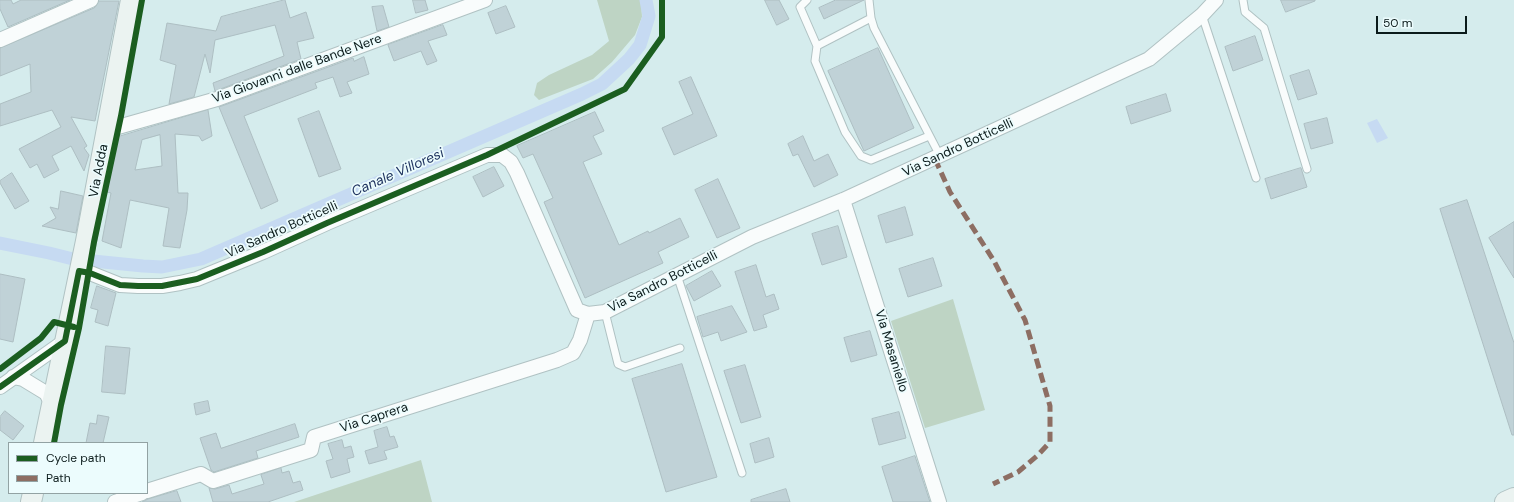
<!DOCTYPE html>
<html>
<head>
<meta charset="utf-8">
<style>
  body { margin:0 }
  #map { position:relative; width:1514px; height:502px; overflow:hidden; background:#d5eced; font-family:"DM Sans",sans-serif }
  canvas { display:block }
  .legend { position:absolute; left:8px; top:442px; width:140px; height:52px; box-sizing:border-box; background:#ecfcfd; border:1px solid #92a2a3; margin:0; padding:5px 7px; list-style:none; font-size:12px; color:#0b1b1b }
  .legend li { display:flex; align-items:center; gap:8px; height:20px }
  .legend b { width:20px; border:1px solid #92a2a3 }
  .scale { position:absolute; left:1376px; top:16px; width:91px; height:18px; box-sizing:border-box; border:2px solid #0b1b1b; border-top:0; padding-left:5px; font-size:12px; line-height:14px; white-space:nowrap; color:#0b1b1b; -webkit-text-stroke:3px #ecfcfd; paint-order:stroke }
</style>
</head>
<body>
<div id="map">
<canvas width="1514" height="502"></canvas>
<ul class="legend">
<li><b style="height:5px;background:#1b5e20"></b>Cycle path</li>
<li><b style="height:5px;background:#8d6e63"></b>Path</li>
</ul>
<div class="scale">50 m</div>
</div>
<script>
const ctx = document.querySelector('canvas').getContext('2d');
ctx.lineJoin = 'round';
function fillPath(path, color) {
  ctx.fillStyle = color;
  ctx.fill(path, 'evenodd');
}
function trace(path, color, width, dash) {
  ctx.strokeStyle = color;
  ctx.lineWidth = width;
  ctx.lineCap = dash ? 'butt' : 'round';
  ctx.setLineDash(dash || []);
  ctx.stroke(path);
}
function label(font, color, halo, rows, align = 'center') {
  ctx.font = font + ' "DM Sans",sans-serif';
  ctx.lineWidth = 3.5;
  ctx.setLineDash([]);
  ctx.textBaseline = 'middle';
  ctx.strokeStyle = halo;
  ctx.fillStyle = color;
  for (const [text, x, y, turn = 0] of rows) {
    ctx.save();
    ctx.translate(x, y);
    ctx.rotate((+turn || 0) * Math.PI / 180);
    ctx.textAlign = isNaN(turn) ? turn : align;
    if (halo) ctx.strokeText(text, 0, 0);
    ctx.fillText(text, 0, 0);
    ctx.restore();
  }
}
const green = new Path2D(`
  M597 0H641L642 17 635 35 612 62 593 79 539 100 534 95 537 83 549 75 592 55 609 41Z
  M953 299 985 410 925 428 891 321Z
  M421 460 432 502H294Z`);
const water = new Path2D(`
  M1377 119 1388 138 1377 143 1367 123Z`);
const canal = new Path2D(`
  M0 243 49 253 73 259 143 266 162 267 201 259 582 94 602 84 629 59 640 45 649 16 646 0`);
const building = new Path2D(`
  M0 0H11L13 4 21 0H70L8 27 0 9Z
  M285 0 290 18 306 12 314 38 297 42 301 59 215 91 213 83 284 56 275 25 215 40 210 73 205 54 194 97 169 104 176 65 160 60 167 23 216 31 221 17Z
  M413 0H425L428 10 416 13Z
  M765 0H779L789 19 777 25Z
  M836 0H864L824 19 819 8Z
  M1281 0H1315V1L1286 12Z
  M99 1H119L95 121 71 117 87 146 84 148 89 155 84 171 71 146 52 156 59 170 44 178 37 164 30 168 19 149 61 127 52 110 0 126V104L31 92 30 64 0 76V48L94 8Z
  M383 6 389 27 377 31 372 7Z
  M506 6 515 27 496 34 488 13Z
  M443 25 447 35 428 41 437 61 427 65 421 51 394 61 388 45Z
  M1255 36 1263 60 1233 71 1225 47Z
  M878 48 914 128 864 151 828 71Z
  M364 57 369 74 347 82 352 93 340 97 333 77 315 83 317 88 244 116 278 201 261 209 219 107 353 58 354 61Z
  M1309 70 1317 94 1298 100 1290 76Z
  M691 77 717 136 674 155 662 128 693 114 679 82Z
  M1166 94 1171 111 1131 124 1126 107Z
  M208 110 212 136 202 141 199 136 175 134 178 193H188L187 210 180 248 163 246 169 208 130 200 121 248 102 241 111 193 107 192 118 137ZM160 135 162 166 135 170 142 140Z
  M319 111 341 169 319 177 298 119Z
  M595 112 604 131 593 136 602 154 583 162 619 245 648 231 649 233 680 218 689 237 658 252 663 263 585 298 544 202 553 198 533 154 523 158 517 146Z
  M1327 118 1333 143 1311 149 1304 124Z
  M803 136 814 161 828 154 838 175 814 187 798 154 793 156 788 144Z
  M494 167 504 186 483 197 473 177Z
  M1301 168 1307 187 1271 199 1265 179Z
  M12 173 29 201 15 209 0 183V181Z
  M718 179 740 228 717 238 695 190Z
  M61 191 83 196 76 233 42 226 56 218 50 207 58 209Z
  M1467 200 1514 343V435H1512L1440 209Z
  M905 207 913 235 886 243 878 216Z
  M1514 222V278L1489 238Z
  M838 226 847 257 822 265 812 234Z
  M933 258 942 286 908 297 899 269Z
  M756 265 766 297 774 294 779 309 763 315 767 327 754 331 735 272Z
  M712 271 721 286 694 301 686 286Z
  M0 274 25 279 13 342 0 339Z
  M97 286 116 293 108 326 95 322 98 310 91 308Z
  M732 306 747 332 721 341 718 332 703 337 697 317Z
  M870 331 877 355 851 362 844 338Z
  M106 346 130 348 125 394 102 392Z
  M682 364 717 477 666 492 632 379Z
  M745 365 761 417 741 423 724 371Z
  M208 401 210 411 196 415 194 404Z
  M5 411 24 426 13 440 0 430V417Z
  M899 412 906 438 879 445 872 419Z
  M98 415 109 417 103 443H86L90 423 96 424Z
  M295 424 299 437 256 451 258 458 214 472 211 470 200 438 216 433 221 448Z
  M387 427 390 437 394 436 398 447 384 451 387 459 369 464 365 451 378 447 374 431Z
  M769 438 774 457 755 463 750 444Z
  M342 440 344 448 351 446 354 457 347 459 350 472 331 478 326 461 333 459 328 444Z
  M915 456 930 502H893L882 467Z
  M281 468 282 473 289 471 293 483 300 481 303 490 268 502H213L209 488 215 489 229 485 232 494 264 484 261 475Z
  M786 489 790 502H751V500Z
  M177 491 181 502H142L148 499Z`);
const lane = new Path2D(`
  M807 0 800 7 817 46
  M869 0 871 18 874 28 940 156
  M1243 0 1245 12 1264 28 1307 169
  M1202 15 1256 178
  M871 18 817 46 815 61 845 132 861 156 871 160 929 136
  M677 275 742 473
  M605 312 618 364 625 367 680 348`);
const street = new Path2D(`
  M0 40 91 0
  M107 132 118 127 217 99 485 0
  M843 200 939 502
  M79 271 90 273 120 285 138 286H162L180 283 197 279 263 252 327 223 487 155H502L511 162 517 173 577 310 588 314 605 312 752 237 843 200 1149 59 1202 15 1216 0
  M13 377 23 379 46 393 52 404
  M0 387 65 341
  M147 491 201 474 213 481 311 450 314 437 557 360 573 353 580 340 588 314
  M115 502 142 493`);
const secondary = new Path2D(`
  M44 443 86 241 131 0
  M31 502 33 493
  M1505 502 1514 498`);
const quiet = new Path2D(`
  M935 159 950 192 994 261 1025 320 1050 406V442L1038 455 1018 472 993 484`);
const cycleway = new Path2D(`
  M0 369 41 338 54 322 74 327
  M0 387 65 341 79 271 90 273 120 285 138 286H162L197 279 263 252 327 223 487 155 625 89 662 37V0
  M54 443 61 405 79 328 94 242 121 116 142 0`);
const streetNames = [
  ["Via Giovanni dalle Bande Nere",297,69,-20],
  ["Via Sandro Botticelli",958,148,-25],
  ["Via Adda",99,171,-79],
  ["Via Sandro Botticelli",282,230,-24],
  ["Via Sandro Botticelli",663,282,-27],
  ["Via Masaniello",891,351,73],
  ["Via Caprera",374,418,-18]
];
const waterNames = [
  ["Canale Villoresi",398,173,-24]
];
fillPath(green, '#bed4c4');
fillPath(water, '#c6daf2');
trace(canal, '#c6daf2', 13);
fillPath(building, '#c0d2d7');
trace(building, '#adbec2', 1);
trace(lane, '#b0c2c3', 9);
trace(street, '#b0c2c3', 16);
trace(secondary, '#b0c2c3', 22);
trace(lane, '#f9fcfc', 7);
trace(street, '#f9fcfc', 14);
trace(secondary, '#ebf3f1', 20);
trace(quiet, '#8d6e63', 5, [10, 5]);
trace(cycleway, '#1b5e20', 6);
label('13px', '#0b1b1b', '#ecfcfd', streetNames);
label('italic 14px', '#213561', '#ecfcfd', waterNames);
</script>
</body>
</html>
